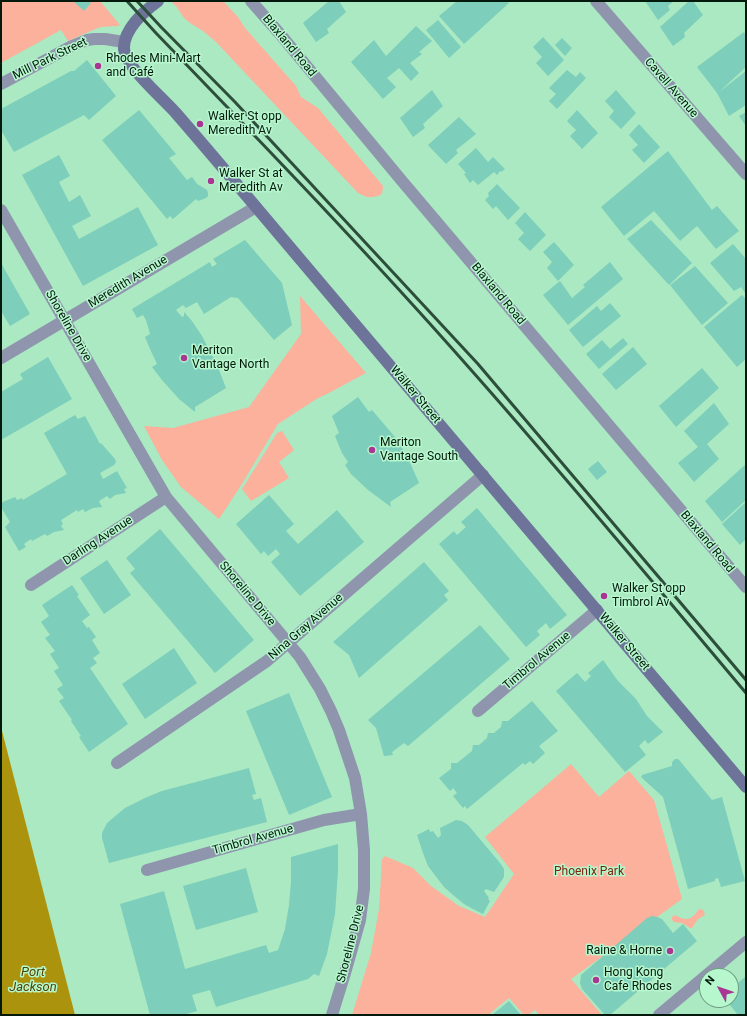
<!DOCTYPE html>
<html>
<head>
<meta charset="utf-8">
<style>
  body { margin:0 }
  #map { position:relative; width:747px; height:1016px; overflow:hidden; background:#aae9c2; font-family:Roboto,sans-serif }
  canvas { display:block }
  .frame { position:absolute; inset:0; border:2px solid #02190c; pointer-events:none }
  .north { position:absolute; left:699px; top:968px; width:40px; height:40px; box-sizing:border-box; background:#b7f7ce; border:1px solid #6f9e80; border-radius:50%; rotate:310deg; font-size:11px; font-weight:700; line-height:16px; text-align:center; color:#02190c }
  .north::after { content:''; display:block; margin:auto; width:14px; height:18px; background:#a83692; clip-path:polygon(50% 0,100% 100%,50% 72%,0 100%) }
</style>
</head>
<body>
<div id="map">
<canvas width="747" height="1016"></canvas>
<div class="frame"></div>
<div class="north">N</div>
</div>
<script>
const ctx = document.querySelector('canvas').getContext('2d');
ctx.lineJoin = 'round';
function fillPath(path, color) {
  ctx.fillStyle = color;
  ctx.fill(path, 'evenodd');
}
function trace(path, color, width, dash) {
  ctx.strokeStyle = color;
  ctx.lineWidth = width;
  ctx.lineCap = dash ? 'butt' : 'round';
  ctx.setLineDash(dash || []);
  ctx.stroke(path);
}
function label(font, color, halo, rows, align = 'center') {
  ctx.font = font + ' Roboto,sans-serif';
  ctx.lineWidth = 3;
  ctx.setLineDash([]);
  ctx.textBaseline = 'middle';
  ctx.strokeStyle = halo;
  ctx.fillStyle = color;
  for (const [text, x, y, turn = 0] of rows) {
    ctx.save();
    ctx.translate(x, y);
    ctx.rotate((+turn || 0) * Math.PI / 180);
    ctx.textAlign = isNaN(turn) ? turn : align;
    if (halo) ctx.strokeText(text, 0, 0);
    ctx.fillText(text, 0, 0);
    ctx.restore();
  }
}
const green = new Path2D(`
  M1 1H100L120 25 118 26 101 27 93 30 68 41 61 30 1 63Z
  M175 1H223L238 17 245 28 296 86 301 97 318 108 383 186 382 194C372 199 367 198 358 193L216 42 203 31 190 23 184 18 176 6 172 3Z
  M300 296 366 373 327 394 318 398 278 424 240 487 219 519 181 487 162 460 144 426 173 428 249 407 301 334Z
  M282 431 294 450 279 462 289 478 251 501 242 489 277 433Z
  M571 764 599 797 629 771 654 800 682 899 571 979 602 1015H539L535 1010 528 1015H524L509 998 488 1015H352L371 953 379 909 382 859 385 856 413 868 431 886 459 906 485 917 514 874 485 837Z
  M699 909 703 910 704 912 705 915 698 919 692 928H690L682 923 674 922 672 920V917L675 915C686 922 692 920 699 909Z`);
const water = new Path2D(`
  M1 727 75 1015H1Z`);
const building = new Path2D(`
  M73 1H88L91 3 84 11Z
  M329 1H339L346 12 327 29 329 33 316 42 303 23Z
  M457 1H507L509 3 464 44 439 16Z
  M645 1H674L668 6 670 10 658 20Z
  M689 1H693L703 15 684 33 685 37 673 46 660 27Z
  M438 20 461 47 449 58 426 30Z
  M416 26 432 41 419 52 422 54 410 63 419 73 411 81 399 68 387 78 396 87 383 99 351 62 374 40 386 56Z
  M744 32 746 36V67L719 92 746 71V105L729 116 717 93 697 67Z
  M543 37 564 60 548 76 536 63 542 57 533 47Z
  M562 38 572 48 565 56 555 45Z
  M87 60 116 96 89 120 84 115 14 152 1 130V109L71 71H74Z
  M567 70 576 77 580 72 586 78 557 109 549 101 556 94 549 88Z
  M432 90 443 106 423 124 425 128 413 137 400 118Z
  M616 90 636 113 621 129 609 117 614 111 605 101Z
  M139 110 176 154 169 158 187 180 192 177 197 184 207 190 208 193V196L206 198 198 201 196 199 173 219 170 216 167 219 102 140Z
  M577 110 598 133 582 149 570 136 576 130 567 121Z
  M746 112V126L739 116Z
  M459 117 476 134 456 150 458 153 446 164 428 145Z
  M639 124 660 147 644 163 632 150 638 145 629 135Z
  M476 148 488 162 493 157 505 169 501 172 500 171 497 175 494 172 478 185 473 180 470 183 464 174 466 173 458 164Z
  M668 151 712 210 717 206 739 231 716 249 697 226 680 241 654 211 624 236 601 207Z
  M59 155 70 176 59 182 69 202 80 195 91 216 72 226 79 239 138 207 158 245 83 286 22 175Z
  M497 184 520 208 508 220 496 206 493 209 485 200 489 196 488 193Z
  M525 212 546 235 530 251 518 239 524 233 515 223Z
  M651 220 692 263 669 285 627 239Z
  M245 240 282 283 292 325 274 340 238 298 231 297 204 314 197 302 186 308 183 305 176 310 182 317 184 316V312L192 321 202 336 217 365 226 388 195 407V412L179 399 162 380 152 367 157 364 150 349 145 337 150 334 146 320 143 315 137 318 132 309 210 262 212 267 217 264 213 259Z
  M554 242 574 265 558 281 547 268 552 262 543 252Z
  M733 244 746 259V294L741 287 734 291 710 263Z
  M610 262 623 279 568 325 543 295 560 281 572 298 585 287 583 285Z
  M1 263 30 314 10 326 1 311Z
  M695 266 728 303 702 325 670 285Z
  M742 295 746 299V330L745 331 746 332V359L737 367 704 327Z
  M610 303 621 316 583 347 569 330 597 306 601 311Z
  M623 338 628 344 599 369 586 354 602 340 610 349Z
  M633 347 647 364 616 390 602 374Z
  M48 357 72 399 1 440V392L23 379 20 374Z
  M702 368 719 388 676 427 659 406Z
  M358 397 369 412 372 410 395 437 407 456 419 483 390 502 391 507 368 490 351 474 345 465 348 462 342 453 335 436 339 433 332 416Z
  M714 403 729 424 707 444 719 459 694 482 678 463 698 447 684 431Z
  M75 415 78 419 85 416 100 444 101 443 115 459 116 462 114 465 100 473 103 479 117 471 127 488 124 489 126 493 115 495 110 499 107 496 99 501 102 507 93 508 85 512 83 509 78 512 77 510 61 520 63 524 61 526 64 530 54 532 47 536 45 534 32 541 31 539 24 544 26 547 19 551 5 527 10 522 1 507V504L3 502 15 497 17 500 22 498 23 500 67 474 44 433Z
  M598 461 607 472 597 480 588 469Z
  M746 464V500L722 522 705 501Z
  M269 495 294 524 286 531 298 544 337 510 364 542 300 596 271 562 280 554 276 549 268 556 264 551 261 554 236 524Z
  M746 502V539L740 545 722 524Z
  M477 508 567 615 550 629 546 623 537 631 540 635 526 647 439 544 454 531 457 535 466 527 461 522Z
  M160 529 254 640 215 673 130 573 135 569 126 558Z
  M107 560 131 595 104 614 80 578Z
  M424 562 449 591 444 595 448 600 359 678 349 655 333 642Z
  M72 585 79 595 77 596 90 615 82 621 87 628 89 627 96 637 92 640 100 653 93 658 97 663 90 668 128 724 89 752 79 737 81 736 71 721 72 720 59 701 64 698 57 689 63 685 54 671 59 668 50 654 55 651 45 638 50 635 41 622 49 616 42 605Z
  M480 625 510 659 408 746 404 743 392 752 393 755 384 756 376 728 368 720Z
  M174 648 197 683 145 719 122 684Z
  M603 660 618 681 636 699 647 716 663 732 648 744 645 740 639 746 646 755 625 772 556 691 577 673 585 682 591 676 588 673Z
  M289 693 332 797 289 815 246 711Z
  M532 701 558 731 539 746 545 753 533 764 530 761 525 765 523 763 467 809 465 806 463 808 453 796 457 793 453 788 450 791 439 778 451 769V763H457L472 751 473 745H479L487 738 488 733H494L501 727 502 721H508Z
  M675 759H678L680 761 712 800 722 797 745 881 721 887 718 878 715 879V881L688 889 663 797 641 777 642 775 672 766V762Z
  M249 768 256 794 252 795 254 800 261 798 267 822 109 863 102 838V833L107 823 125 808 147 797 162 791Z
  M456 820 462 821 468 825 500 863 504 869V877L494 892 486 889 484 891 489 898 488 899 490 901 483 914 473 909 464 904 453 895 444 887 428 866 423 853 417 835 429 829 430 832 433 831 438 838 441 835 440 828Z
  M338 844V871L335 914 327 954 319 976 314 974 308 979 216 1007 210 990 192 995 197 1011 183 1015H150L120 904 164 891 185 969 266 945 269 953 278 950 285 929 289 905 291 882V857Z
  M246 868 258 912 196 930 183 886Z
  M652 916 657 917 662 919 673 933 683 924 697 941 610 1015H605L582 989 580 983 581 975 647 918Z
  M746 976V1015H738L726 1000H731V989Z
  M509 1001 521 1015H492Z`);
const street = new Path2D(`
  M251 1 280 34 402 181 746 587
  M596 1 746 174
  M1 84 72 46 87 40 94 39H105L124 42
  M1 210 166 497 300 657 320 689 331 711 339 730 355 778 361 814 364 850V889L360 920 345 973 332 1015
  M1 358 256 207
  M31 585 166 497
  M478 711 597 610
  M117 763 267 661 483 475
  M147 870 324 820 361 814
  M659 1015 746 942`);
const secondary = new Path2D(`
  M158 1C144 11 123 30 124 49 125 57 130 64 135 70 147 85 162 98 175 112 202 143 229 175 256 207L746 787`);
const rail = new Path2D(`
  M127 1 155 32C262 143 370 255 472 371 565 476 655 585 746 693
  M137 1 161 27 235 102 478 364 746 680`);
const markers = [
  [98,66,4,"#a83692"],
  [200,124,4,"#a83692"],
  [211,181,4,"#a83692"],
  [184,358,4,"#a83692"],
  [372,450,4,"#a83692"],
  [604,596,4,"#a83692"],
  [670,951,4,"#a83692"],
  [596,980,4,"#a83692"]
];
const streetNames = [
  ["Blaxland Road",289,46,50],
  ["Mill Park Street",50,59,-26],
  ["Cavell Avenue",671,88,49],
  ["Meredith Avenue",128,282,-31],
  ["Blaxland Road",498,294,50],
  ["Shoreline Drive",68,326,60],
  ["Walker Street",415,395,50],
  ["Darling Avenue",98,541,-33],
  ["Blaxland Road",707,542,50],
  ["Shoreline Drive",247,594,50],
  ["Nina Gray Avenue",306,627,-41],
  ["Walker Street",624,642,50],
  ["Timbrol Avenue",537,661,-40],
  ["Timbrol Avenue",253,840,-16],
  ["Shoreline Drive",351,944,-76]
];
const poiNames = [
  ["Rhodes Mini-Mart",106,59],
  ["and Café",106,73],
  ["Walker St opp",208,117],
  ["Meredith Av",208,131],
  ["Walker St at",219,174],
  ["Meredith Av",219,188],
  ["Meriton",192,351],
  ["Vantage North",192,365],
  ["Meriton",380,443],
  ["Vantage South",380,457],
  ["Walker St opp",612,589],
  ["Timbrol Av",612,603],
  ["Raine & Horne",662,951,"right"],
  ["Hong Kong",604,973],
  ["Cafe Rhodes",604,987]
];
const parkNames = [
  ["Phoenix Park",589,872]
];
const waterNames = [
  ["Port",33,973],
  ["Jackson",33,988]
];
fillPath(green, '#fcb19c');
fillPath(water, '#ac930d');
fillPath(building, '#7dceba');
trace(street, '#9095ae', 12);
trace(secondary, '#6e7499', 12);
trace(rail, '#2c4e3a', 3);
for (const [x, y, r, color] of markers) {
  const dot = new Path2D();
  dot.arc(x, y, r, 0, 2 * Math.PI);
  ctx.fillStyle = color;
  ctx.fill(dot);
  trace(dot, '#b7f7ce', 1.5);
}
label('12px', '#02190c', '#b7f7ce', streetNames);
label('12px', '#02190c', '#b7f7ce', poiNames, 'left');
label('12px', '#78270e', '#b7f7ce', parkNames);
label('italic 13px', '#504300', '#b7f7ce', waterNames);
</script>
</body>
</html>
